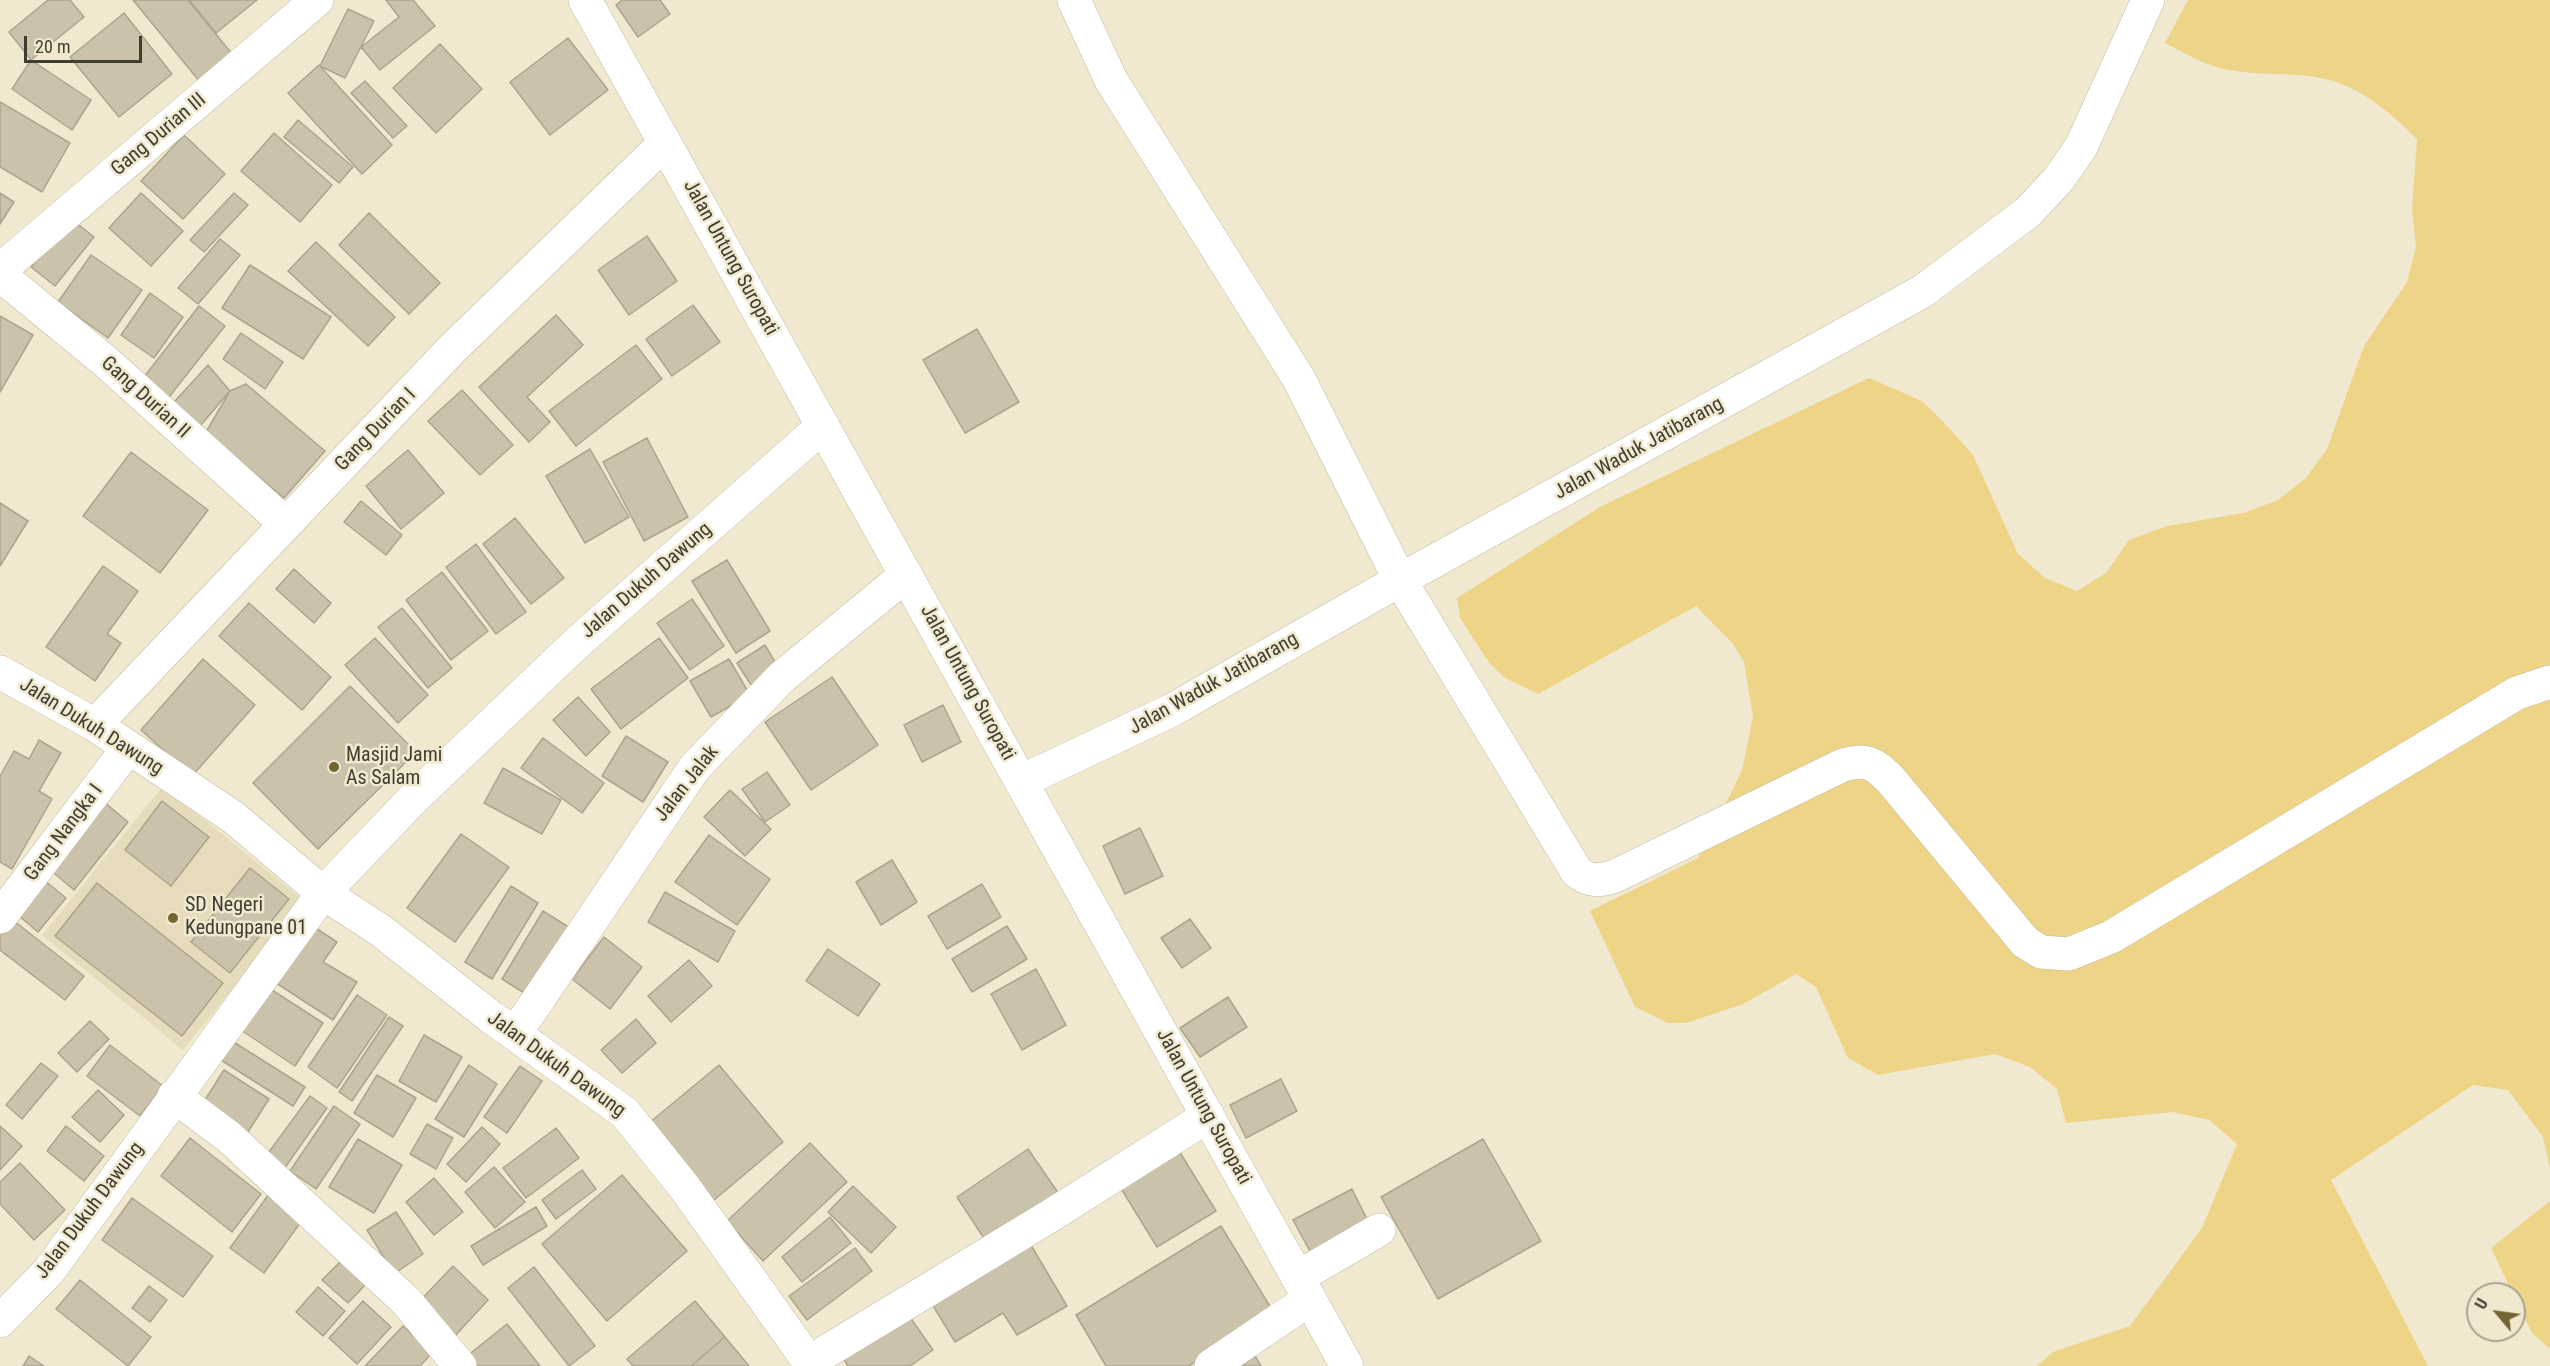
<!DOCTYPE html>
<html>
<head>
<meta charset="utf-8">
<style>
  body { margin:0 }
  #map { position:relative; width:2550px; height:1366px; overflow:hidden; background:#f0e9d0; font-family:"Roboto Condensed",sans-serif }
  canvas { display:block }
  .north { position:absolute; left:2466px; top:1282px; width:60px; height:60px; box-sizing:border-box; background:#f0e9d0; border:2px solid #a9a491; border-radius:50%; rotate:299deg; font-size:16px; font-weight:700; line-height:24px; text-align:center; color:#3f3c32 }
  .north::after { content:''; display:block; margin:auto; width:21px; height:27px; background:#736431; clip-path:polygon(50% 0,100% 100%,50% 72%,0 100%) }
  .scale { position:absolute; left:24px; top:36px; width:118px; height:27px; box-sizing:border-box; border:3px solid #3f3c32; border-top:0; padding-left:8px; font-size:18px; line-height:21px; white-space:nowrap; color:#3f3c32; -webkit-text-stroke:4px #f0e9d0; paint-order:stroke }
</style>
</head>
<body>
<div id="map">
<canvas width="2550" height="1366"></canvas>
<div class="north">U</div>
<div class="scale">20 m</div>
</div>
<script>
const ctx = document.querySelector('canvas').getContext('2d');
ctx.lineJoin = 'round';
function fillPath(path, color) {
  ctx.fillStyle = color;
  ctx.fill(path, 'evenodd');
}
function trace(path, color, width, dash) {
  ctx.strokeStyle = color;
  ctx.lineWidth = width;
  ctx.lineCap = dash ? 'butt' : 'round';
  ctx.setLineDash(dash || []);
  ctx.stroke(path);
}
function label(font, color, halo, rows, align = 'center') {
  ctx.font = font + ' "Roboto Condensed",sans-serif';
  ctx.lineWidth = 5;
  ctx.setLineDash([]);
  ctx.textBaseline = 'middle';
  ctx.strokeStyle = halo;
  ctx.fillStyle = color;
  for (const [text, x, y, turn = 0] of rows) {
    ctx.save();
    ctx.translate(x, y);
    ctx.rotate((+turn || 0) * Math.PI / 180);
    ctx.textAlign = isNaN(turn) ? turn : align;
    if (halo) ctx.strokeText(text, 0, 0);
    ctx.fillText(text, 0, 0);
    ctx.restore();
  }
}
const built = new Path2D(`
  M163 786 304 901 183 1050 42 935Z`);
const green = new Path2D(`
  M2188 0H2550V1168L2543 1137 2508 1090 2473 1085 2331 1180 2428 1366H2037L2053 1352 2130 1326 2202 1228 2237 1144 2209 1120 2173 1112 2066 1123 2057 1089 2030 1067 1995 1054 1878 1075 1848 1058 1816 987 1796 974 1743 1004 1686 1023H1668L1635 1007 1590 911 1698 858 1742 771 1753 716 1744 662 1734 645 1696 606 1538 694 1505 678 1490 664 1460 618 1457 598 1600 507 1869 378 1922 401 1949 428 1973 455 2018 554 2045 578 2077 591 2106 573 2129 540 2167 526 2244 513 2278 500 2306 478 2327 449 2364 346 2407 282 2416 247 2412 209 2417 139C2391 113 2359 85 2321 78 2285 71 2247 78 2211 65 2195 60 2180 50 2165 43Z
  M2550 1201V1349L2532 1333 2491 1248Z`);
const building = new Path2D(`
  M48 0H70L84 17 31 60 9 32Z
  M133 0H188L233 55 200 82Z
  M189 0H257L216 33Z
  M386 0H413L435 26 380 70 361 47 399 17Z
  M622 0H660L670 14 638 37 616 5Z
  M348 9 374 21 345 78 320 66Z
  M124 13 172 74 119 117 70 57Z
  M568 38 608 90 550 135 510 82Z
  M440 44 482 89 436 133 393 88Z
  M31 60 91 100 72 130 12 89Z
  M319 65 392 145 362 174 288 93Z
  M365 81 407 126 393 138 351 93Z
  M0 102 70 143 42 192 0 167Z
  M298 120 353 167 339 183 284 137Z
  M274 133 332 185 300 222 241 171Z
  M184 135 225 174 183 219 141 181Z
  M0 193 14 202 0 224Z
  M141 193 183 231 151 266 109 228Z
  M234 193 248 205 204 252 190 240Z
  M369 213 440 283 409 314 339 245Z
  M69 217 94 237 55 286 31 267Z
  M647 236 677 281 629 315 598 270Z
  M220 239 240 255 198 304 178 288Z
  M316 242 395 317 368 346 288 271Z
  M91 255 142 290 108 338 58 302Z
  M250 265 331 317 303 359 222 308Z
  M150 293 183 317 154 358 121 335Z
  M693 305 720 342 672 376 646 339Z
  M199 306 225 326 169 397 144 377Z
  M556 315 583 345 527 397 550 422 529 442 479 387Z
  M0 316 33 335 0 392Z
  M977 329 1019 402 965 433 923 360Z
  M241 333 283 362 265 389 223 359Z
  M636 345 662 379 576 446 549 411Z
  M208 365 230 391 200 426 174 402Z
  M246 384 325 451 284 498 206 432 230 391Z
  M462 390 513 445 480 475 428 421Z
  M647 438 688 517 644 541 603 462Z
  M590 449 629 517 585 543 546 476Z
  M408 450 444 493 401 529 366 486Z
  M131 452 208 510 160 573 83 516Z
  M361 501 402 535 386 555 344 522Z
  M0 503 28 521 0 566Z
  M515 518 564 578 531 604 483 544Z
  M476 544 526 612 496 634 446 567Z
  M727 560 770 631 736 653 692 581Z
  M103 566 138 591 107 634 121 643 95 681 46 647Z
  M294 569 331 603 314 623 276 589Z
  M442 572 488 631 451 660 406 600Z
  M692 599 724 646 690 670 657 623Z
  M249 603 331 677 302 710 219 636Z
  M402 608 452 668 428 688 378 627Z
  M375 638 428 695 398 723 345 665Z
  M659 638 688 678 621 729 591 689Z
  M765 645 782 674 755 691 737 663Z
  M203 659 255 705 192 776 141 730Z
  M729 659 750 695 711 717 690 681Z
  M832 677 878 745 811 790 765 722Z
  M350 686 416 752 318 849 253 783Z
  M578 697 610 732 586 756 553 720Z
  M943 705 961 742 922 762 904 725Z
  M626 736 668 762 643 802 602 776Z
  M543 738 604 783 582 813 521 768Z
  M39 740 61 753 39 791 52 799 12 869 0 862V776L14 751 29 759Z
  M503 768 561 800 542 834 484 803Z
  M767 772 790 805 765 822 742 789Z
  M730 790 771 829 745 856 704 817Z
  M103 801 128 822 74 890 48 868Z
  M162 801 209 837 171 886 125 850Z
  M1140 828 1163 876 1125 894 1103 846Z
  M461 834 509 867 455 942 407 908Z
  M709 835 770 879 737 925 675 882Z
  M892 860 917 902 881 925 856 882Z
  M250 868 289 899 230 973 191 942Z
  M39 876 66 898 38 932 12 910Z
  M97 883 223 983 182 1036 55 936Z
  M982 884 1001 917 947 949 928 916Z
  M511 886 538 903 492 979 465 962Z
  M665 892 735 931 718 962 648 922Z
  M543 911 570 928 529 996 502 979Z
  M9 917 84 976 65 1000 0 950V928Z
  M1190 919 1211 948 1182 968 1161 938Z
  M1007 926 1027 959 972 992 952 959Z
  M314 927 337 942 323 962 357 982 333 1020 276 983Z
  M604 937 642 967 610 1009 572 979Z
  M828 949 880 984 858 1016 806 981Z
  M689 960 712 986 671 1022 648 996Z
  M1036 969 1066 1025 1022 1050 991 994Z
  M269 988 323 1023 295 1066 241 1030Z
  M357 995 387 1015 337 1088 308 1067Z
  M1228 997 1247 1027 1200 1057 1180 1028Z
  M389 1017 403 1026 352 1101 339 1092Z
  M636 1019 656 1043 622 1073 601 1050Z
  M90 1021 109 1039 77 1072 58 1053Z
  M424 1035 462 1057 436 1102 399 1081Z
  M232 1041 305 1087 293 1106 221 1060Z
  M110 1045 163 1086 140 1116 87 1076Z
  M41 1063 58 1076 22 1119 6 1105Z
  M469 1065 497 1084 464 1137 435 1119Z
  M719 1065 783 1142 707 1206 643 1128Z
  M520 1066 542 1081 507 1133 484 1117Z
  M224 1070 269 1099 246 1135 201 1106Z
  M377 1075 416 1098 393 1137 354 1113Z
  M1281 1079 1297 1111 1246 1138 1230 1105Z
  M98 1090 124 1115 100 1142 72 1117Z
  M310 1096 327 1108 284 1169 266 1156Z
  M334 1106 360 1124 316 1189 290 1171Z
  M427 1124 453 1138 436 1169 410 1154Z
  M0 1126 22 1146 0 1170Z
  M66 1126 104 1156 84 1181 47 1151Z
  M482 1127 500 1144 466 1182 447 1164Z
  M556 1128 579 1158 526 1198 503 1168Z
  M190 1138 261 1194 232 1232 161 1176Z
  M358 1139 402 1165 374 1213 329 1187Z
  M1483 1139 1541 1241 1438 1299 1381 1197Z
  M810 1143 847 1182 763 1261 727 1221Z
  M1176 1146 1216 1211 1157 1247 1117 1182Z
  M1028 1149 1061 1197 989 1246 957 1197Z
  M20 1163 65 1210 34 1240 0 1204V1182Z
  M494 1167 525 1202 495 1228 465 1192Z
  M582 1170 596 1189 556 1219 542 1200Z
  M622 1175 687 1251 607 1321 542 1244Z
  M434 1178 463 1212 434 1235 406 1202Z
  M853 1186 896 1227 871 1253 828 1212Z
  M1352 1189 1371 1227 1313 1257 1293 1220Z
  M269 1194 303 1219 264 1273 230 1248Z
  M132 1198 213 1256 183 1297 102 1240Z
  M536 1207 547 1226 483 1265 471 1246Z
  M396 1212 423 1254 394 1274 367 1230Z
  M830 1217 851 1243 802 1282 782 1257Z
  M1221 1226 1274 1313 1189 1366H1106L1076 1315Z
  M1025 1235 1067 1306 1017 1335 1003 1313 955 1342 926 1294Z
  M855 1248 872 1271 807 1320 789 1296Z
  M341 1261 366 1284 348 1303 322 1280Z
  M453 1266 488 1300 454 1337 418 1303Z
  M534 1267 595 1346 569 1366 508 1288Z
  M80 1280 151 1337 128 1366 56 1309Z
  M149 1286 167 1300 150 1322 132 1308Z
  M318 1287 345 1311 323 1336 296 1312Z
  M363 1301 391 1327 357 1364 329 1338Z
  M695 1301 725 1337 691 1366H633L627 1359Z
  M907 1313 933 1350 910 1366H848L843 1358Z
  M507 1324 540 1366H475L467 1356Z
  M403 1326 432 1353 420 1366H365Z
  M725 1337 749 1366H691Z
  M29 1356 44 1366H23Z
  M1255 1356 1261 1366H1240Z`);
const minor = new Path2D(`
  M1074 0 1111 80 1299 379 1400 580 1577 872C1590 882 1600 881 1615 876L1843 765C1868 759 1872 762 1890 779L2025 942 2041 952 2069 954 2111 937 2517 693 2550 682
  M0 270 317 0
  M0 275 105 361 286 524
  M0 672 95 725 233 817 323 893 380 930 491 1017 625 1113 685 1188 812 1366
  M95 725 451 350 665 143
  M1022 781 1172 710 1400 580 1923 291 2028 212 2058 180 2081 147 2148 0
  M0 917 128 748
  M515 1034 695 767 782 677 906 575
  M174 1096 229 1137 406 1301 460 1366
  M1298 1277 1379 1230
  M0 1321 49 1271 323 893 413 799 579 641 823 426
  M809 1362 1050 1216 1208 1116
  M1211 1366 1310 1299`);
const major = new Path2D(`
  M585 0 1347 1366`);
const markers = [
  [334,767,6,"#736431"],
  [173,918,6,"#736431"]
];
const streetNames = [
  ["Gang Durian III",159,135,-40],
  ["Jalan Untung Suropati",730,258,61],
  ["Gang Durian II",145,398,42],
  ["Gang Durian I",376,430,-46],
  ["Jalan Waduk Jatibarang",1639,449,-29],
  ["Jalan Dukuh Dawung",647,581,-41],
  ["Jalan Untung Suropati",967,683,61],
  ["Jalan Waduk Jatibarang",1214,684,-29],
  ["Jalan Dukuh Dawung",91,727,32],
  ["Jalan Jalak",687,784,-52],
  ["Gang Nangka I",64,833,-53],
  ["Jalan Dukuh Dawung",556,1065,36],
  ["Jalan Untung Suropati",1203,1107,61],
  ["Jalan Dukuh Dawung",90,1211,-53]
];
const poiNames = [
  ["Masjid Jami",346,756],
  ["As Salam",346,779],
  ["SD Negeri",185,906],
  ["Kedungpane 01",185,929]
];
fillPath(built, '#e6dcbb');
fillPath(green, '#edd486');
fillPath(building, '#cac2aa');
trace(building, '#aca48c', 1.5);
trace(minor, '#c2baa2', 34);
trace(major, '#c2baa2', 34);
trace(minor, '#fff', 33);
trace(major, '#fff', 33);
for (const [x, y, r, color] of markers) {
  const dot = new Path2D();
  dot.arc(x, y, r, 0, 2 * Math.PI);
  ctx.fillStyle = color;
  ctx.fill(dot);
  trace(dot, '#f0e9d0', 2);
}
label('20px', '#3f3c32', '#f0e9d0', streetNames);
label('20px', '#3f3c32', '#f0e9d0', poiNames, 'left');
</script>
</body>
</html>
